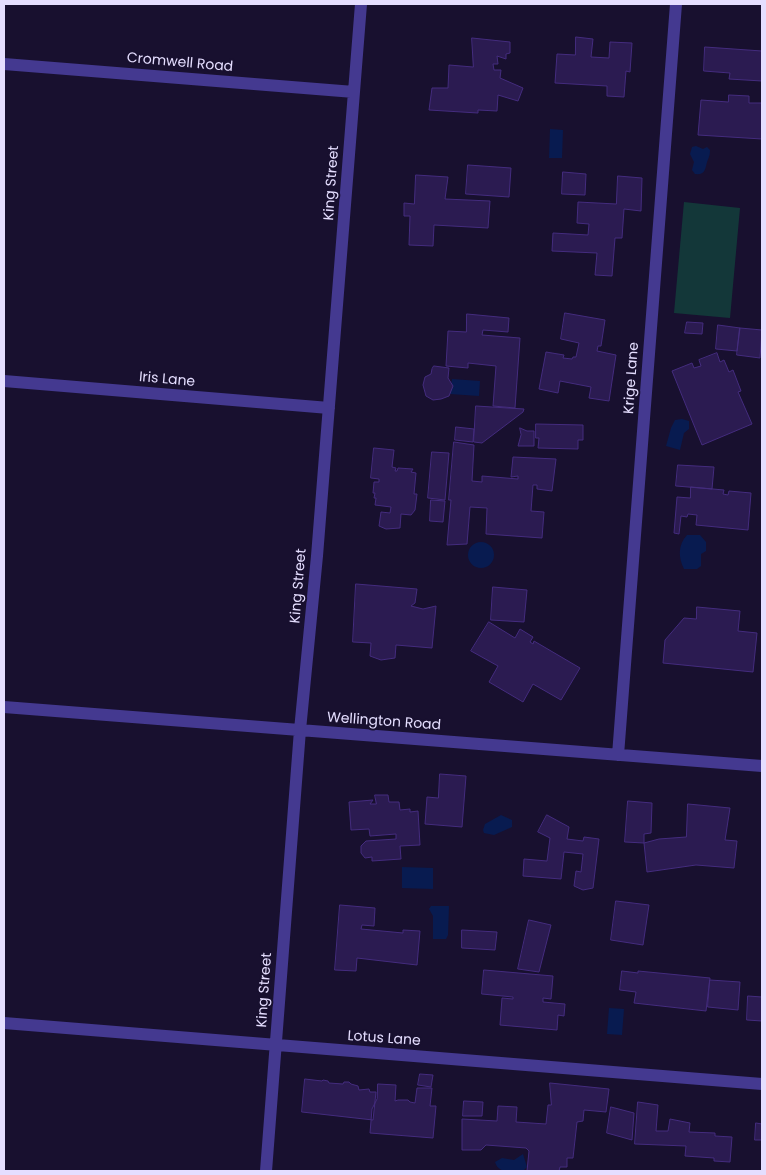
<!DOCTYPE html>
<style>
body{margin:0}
#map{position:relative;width:766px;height:1175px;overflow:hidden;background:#18102f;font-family:Poppins,sans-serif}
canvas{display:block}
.frame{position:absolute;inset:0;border:5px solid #e5deff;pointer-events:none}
</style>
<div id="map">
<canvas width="766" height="1175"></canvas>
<div class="frame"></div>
</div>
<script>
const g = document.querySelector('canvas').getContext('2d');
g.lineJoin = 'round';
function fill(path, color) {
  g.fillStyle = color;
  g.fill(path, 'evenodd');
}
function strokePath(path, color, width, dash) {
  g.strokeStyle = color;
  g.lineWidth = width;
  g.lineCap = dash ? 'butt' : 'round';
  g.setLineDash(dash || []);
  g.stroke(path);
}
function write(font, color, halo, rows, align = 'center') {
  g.font = font + ' Poppins,sans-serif';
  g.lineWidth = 4;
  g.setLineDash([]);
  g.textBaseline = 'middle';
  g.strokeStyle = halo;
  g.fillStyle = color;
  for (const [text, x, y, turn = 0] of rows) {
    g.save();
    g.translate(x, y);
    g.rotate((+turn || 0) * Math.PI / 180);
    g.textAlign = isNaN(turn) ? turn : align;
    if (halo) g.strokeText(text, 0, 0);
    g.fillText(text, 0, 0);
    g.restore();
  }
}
const green = new Path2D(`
 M684 202 740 208 730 318 674 313Z`);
const water = new Path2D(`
 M550 129 563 130 562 158H549Z
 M696 146 703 149 707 147 710 150C710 155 709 157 707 162 705 170 705 175 695 174L692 170 694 162 690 154 692 147Z
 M452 379 480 381 479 396 450 394Z
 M682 419 689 421V429L684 433 680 450 666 446 671 428 675 420Z
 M687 535H700L706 542V551L701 554V566L697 569H684C678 557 678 545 687 535Z
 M468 555a13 13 0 1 1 26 0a13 13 0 1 1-26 0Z
 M501 815 512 820V827L494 835 484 833 483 830 485 824Z
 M402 867 433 868V889L402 888Z
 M431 906H449L448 935 446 939H433V916L429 909Z
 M609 1008 624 1009 622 1035 607 1034Z
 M523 1154 527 1167 523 1171C513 1171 499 1175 495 1162L502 1158 514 1160Z`);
const building = new Path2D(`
 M576 37 593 39 591 57 609 58 610 42 632 43 630 72 626 71 624 97 607 96V86L555 83 557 54 575 55Z
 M472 38 510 42V53L506 54V59L497 56 498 64H493L494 70H501L500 78 523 88 518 101 498 95 497 111 478 110V113L429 110 432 88H448L449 65 473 67Z
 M705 47 762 51V81L729 79 730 73 704 71Z
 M729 95 749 96V103H762V139L698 135 701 100 728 102Z
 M468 165 511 168 509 197 466 194Z
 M563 172 586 174 585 195 562 194Z
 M416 175 448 177 445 199 490 201 488 228 434 225 433 246 409 245 410 216H404V203L414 204Z
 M618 176 642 178 641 211 624 209 622 238H615L612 276 595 275 597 253 552 251 553 233 588 235 589 224 577 223 578 202 616 204Z
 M565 313 605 320 601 346H598L597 351 616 355 609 401 589 398 591 387 560 381 558 393 539 389 546 352 564 355 563 358 572 359 573 357H576L579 343 561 339Z
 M467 314 509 318 508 332 483 330 482 335 520 338 515 408 493 406 496 366 468 363V368L446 366 448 331 466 332Z
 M687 322 703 323 702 334 685 333Z
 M718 325 740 328 737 351 716 349Z
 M740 328 762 330 760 358 737 355Z
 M717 353 720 362 724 360 729 372 733 370 741 391 738 392 752 424 702 445 672 371 692 363 694 368 701 366 699 360Z
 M434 366 449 368 448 378 453 386 449 396 441 399 433 400 426 396 423 385 425 377 431 374 432 369Z
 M476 406 524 409 523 412 482 443 474 442Z
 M536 424 583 425V440H578V449L538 448 539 438H536Z
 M456 427 474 429 473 442 455 440Z
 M520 428 527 431H534V446H518L521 435Z
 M454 442 474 445 472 481 482 482V476L518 479V476L511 477 513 457 556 459 552 491 537 489V485H533L531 511 544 512 542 538 486 534 487 508 470 507 467 544 447 545 451 500H449Z
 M374 448 394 450 392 467 396 468 395 471H397L398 468 413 469 411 472 416 473 414 494H417L415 510 411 515 401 514 400 528 386 529 379 526 381 512 390 513 391 507 375 505 376 498H374L375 493H373L374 482H379V479L371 478Z
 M432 452 449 453 445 500 428 498Z
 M678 465 714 467 712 489 676 486Z
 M691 487 724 490 723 494 728 495 729 491 751 493 748 530 696 525 697 515 688 514 687 517 681 516 679 534 674 533 677 497 690 498Z
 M431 500 445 501 443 522 430 521Z
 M356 584 417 589 415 603 411 606 423 609 436 606 432 648 396 645 395 658 381 660 370 656 371 643 353 642Z
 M493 587 527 590 524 622 491 620Z
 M697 607 740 611 738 631 757 633 753 672 663 663 665 640 684 618 696 619Z
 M489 622 515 638 520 629 533 637 530 642 533 644 534 641 580 668 561 700 533 684 523 702 489 682 498 666 471 651Z
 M440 774 466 776 462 827 425 824 427 797 438 798Z
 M375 795H388L389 802H399L400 810 410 809V812L418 811 420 845 400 846 401 859 372 861V857L365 858 361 853V846L366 841 396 839V834L370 836 369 829 351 830 349 802 373 800 370 804H376Z
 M628 801 652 803 651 833 644 834V843L625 842Z
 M688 804 730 808 725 840 737 841 734 868 696 865 647 872 644 843 659 839 686 837Z
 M547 815 569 827 567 839 583 841 584 837 599 839 593 888 583 890 574 886 576 871 581 872 583 854 564 852 561 879 523 876 524 859 547 861 550 838 538 832Z
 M616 901 649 905 643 945 611 940Z
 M340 905 375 908 374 926 362 925 361 929 403 933V930L420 931 417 965 357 958 356 971 335 970Z
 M529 920 551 925 539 972 518 969Z
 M462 930 497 932 495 950 462 948Z
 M484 970 553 976 551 999 543 998V1002L565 1004 564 1016 558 1015 557 1030 500 1025 502 998 513 999V997L482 994Z
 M622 971 638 973V971L710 978 706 1011 634 1003 636 992 620 990Z
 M710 980 740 982 738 1010 708 1007Z
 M748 996 762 997V1021L747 1020Z
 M420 1074 433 1075 431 1087 418 1085Z
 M305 1079 322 1081 323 1080 328 1081 329 1083 343 1084 344 1082H349L351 1084 358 1086 359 1090 369 1089 370 1092H376L373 1120 302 1112Z
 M550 1083 609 1089 606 1112 584 1110 583 1121 577 1122 573 1158H567V1167H560L559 1171H527L529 1151 526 1148 486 1145 481 1150H462V1119L497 1121 498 1106 517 1107 516 1122 546 1124 548 1105H551Z
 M378 1084 396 1085 395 1101 398 1100H408L410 1102 415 1103 417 1088H432L430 1106H436L433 1138 370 1133 372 1109 377 1099Z
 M464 1101 483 1102 482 1116H463Z
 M638 1102 658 1105 656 1131H668L670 1119 690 1123 689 1132 715 1133V1136L732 1137 730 1162 714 1161V1158L685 1156 686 1146 635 1144Z
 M611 1107 634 1113 632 1140 607 1133Z
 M756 1123 762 1124V1140H755Z`);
const minor = new Path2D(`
 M4 64 354 92
 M4 381 329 408
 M4 707 762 766
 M618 755 676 4
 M4 1023 762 1084
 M266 1171 300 730 317 556 361 4`);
const streetNames = [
 ["Cromwell Road",180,63,5],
 ["King Street",332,183,-86],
 ["Krige Lane",632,378,-86],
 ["Iris Lane",167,380,5],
 ["King Street",299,586,-85],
 ["Wellington Road",384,722,4],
 ["King Street",265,990,-86],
 ["Lotus Lane",384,1039,4]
];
fill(green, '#133739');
fill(water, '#081b50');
fill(building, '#2b1b51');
strokePath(building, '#442c7e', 1);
strokePath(minor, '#443990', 12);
write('14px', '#e5deff', '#18102f', streetNames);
</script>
